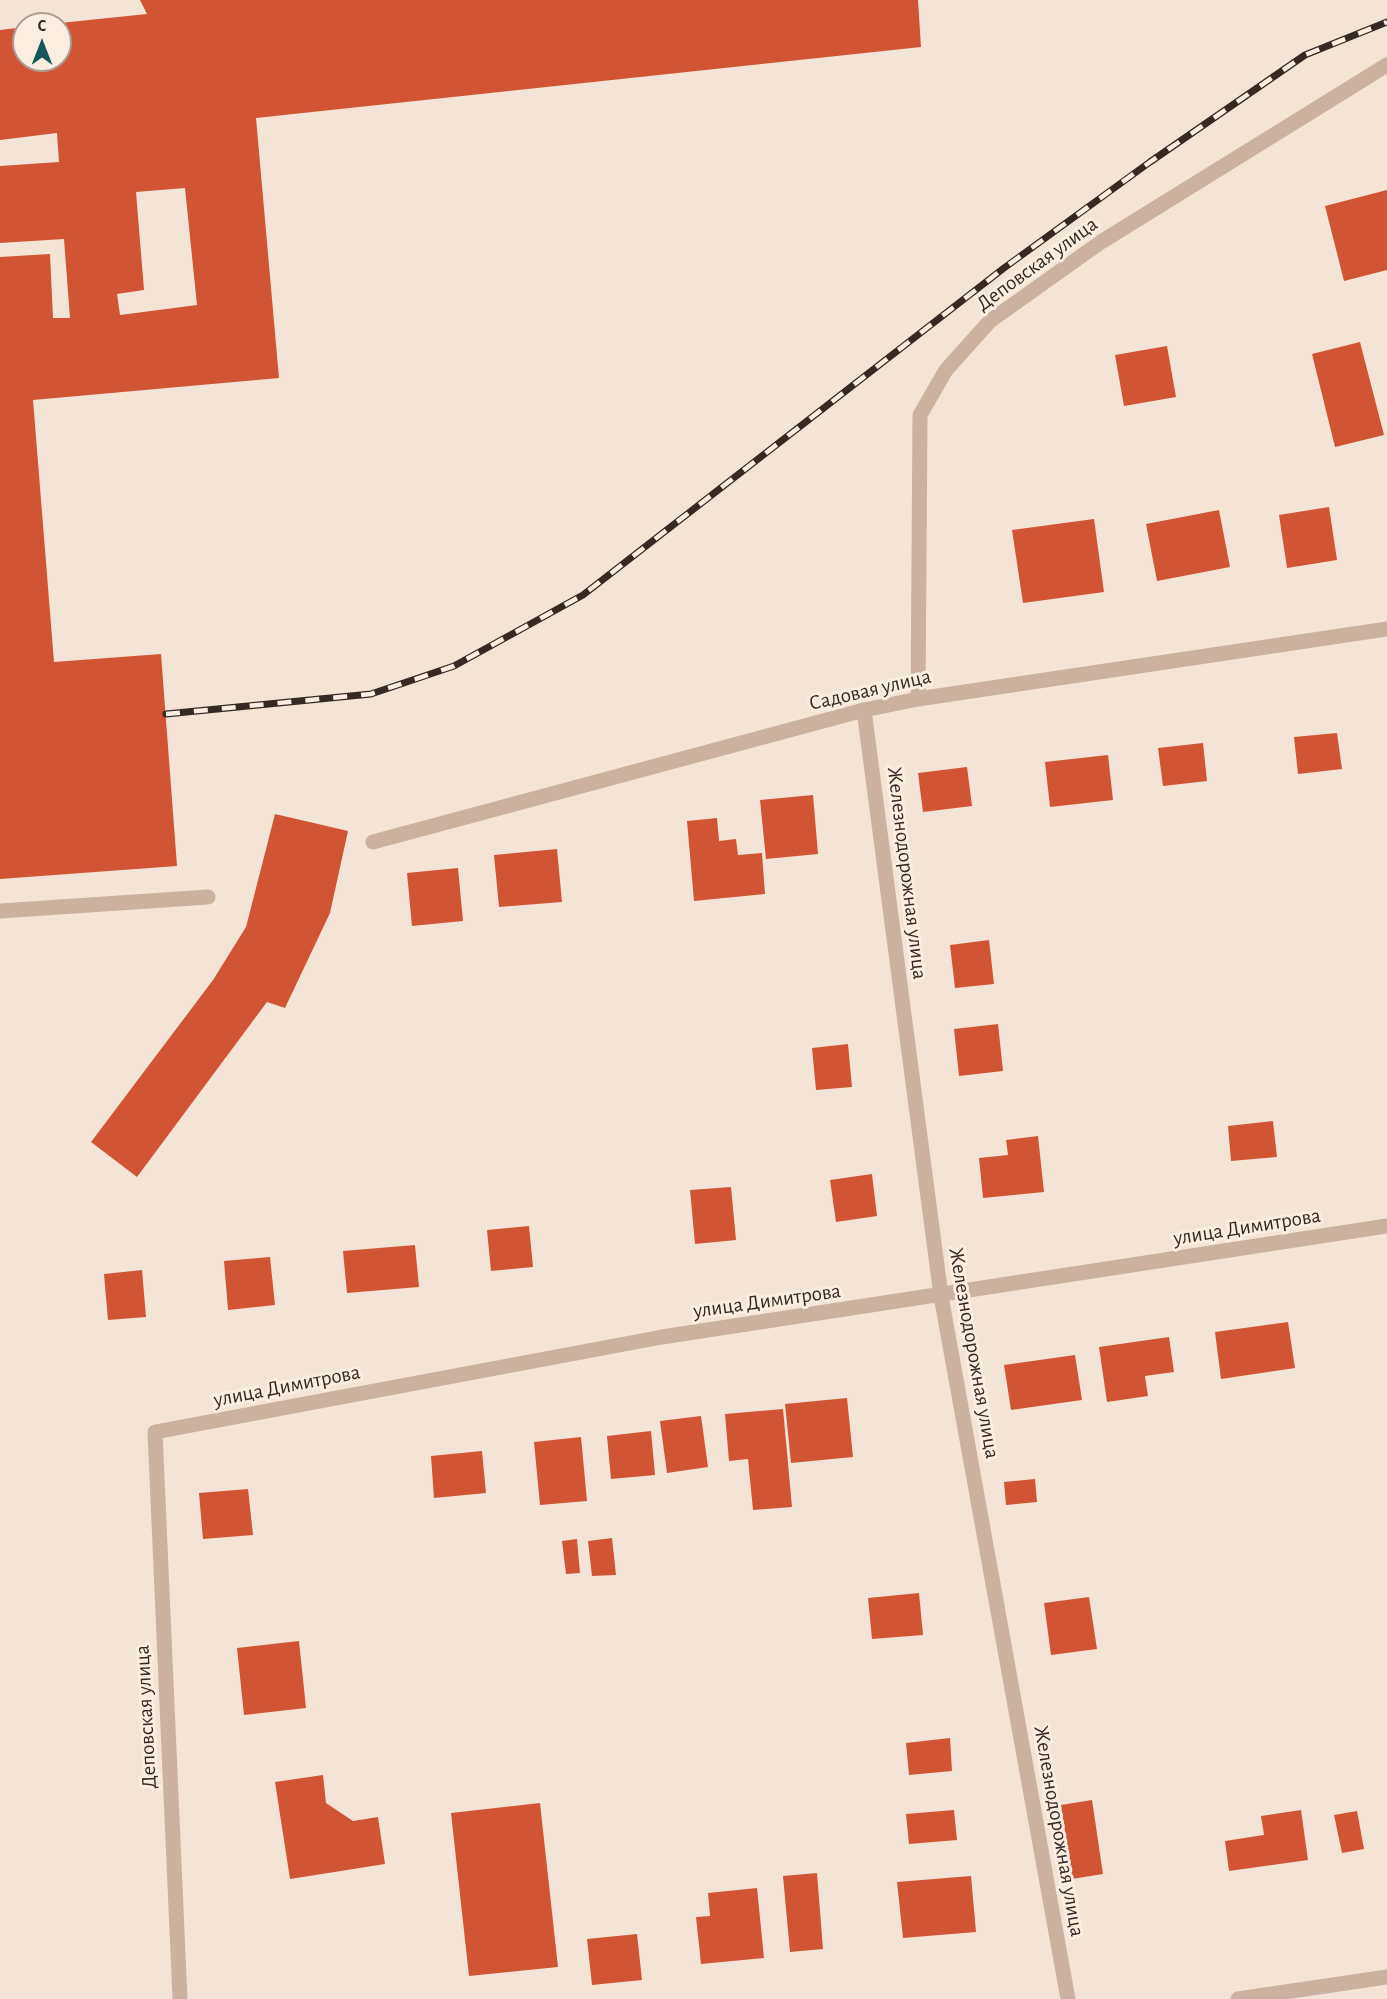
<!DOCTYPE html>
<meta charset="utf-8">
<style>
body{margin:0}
#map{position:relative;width:1387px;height:1999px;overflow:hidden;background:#f3e4d5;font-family:"Alegreya Sans",sans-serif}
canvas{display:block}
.north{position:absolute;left:12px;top:12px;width:60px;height:60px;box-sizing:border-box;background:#faeee1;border:2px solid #ab9f95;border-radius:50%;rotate:0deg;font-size:16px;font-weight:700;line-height:24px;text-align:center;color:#352924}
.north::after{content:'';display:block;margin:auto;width:21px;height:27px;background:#165759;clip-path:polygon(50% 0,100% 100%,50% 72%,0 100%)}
</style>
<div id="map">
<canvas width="1387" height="1999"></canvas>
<div class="north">С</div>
</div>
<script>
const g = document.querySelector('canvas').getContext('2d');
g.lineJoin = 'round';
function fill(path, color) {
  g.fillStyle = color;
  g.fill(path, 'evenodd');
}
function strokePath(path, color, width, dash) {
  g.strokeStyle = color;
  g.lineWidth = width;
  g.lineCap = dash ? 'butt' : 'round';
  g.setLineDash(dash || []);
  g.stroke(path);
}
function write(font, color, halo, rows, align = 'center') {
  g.font = font + ' "Alegreya Sans",sans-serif';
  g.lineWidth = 6;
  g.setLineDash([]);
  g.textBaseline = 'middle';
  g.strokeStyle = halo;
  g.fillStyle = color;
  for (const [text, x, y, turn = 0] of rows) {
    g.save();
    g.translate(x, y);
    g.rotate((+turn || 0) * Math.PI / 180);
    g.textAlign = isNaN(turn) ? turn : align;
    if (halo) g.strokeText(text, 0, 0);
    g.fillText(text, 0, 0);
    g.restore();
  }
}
const building = new Path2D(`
 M140 0H918L921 47 256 118 279 378 33 400 54 662 161 654 177 866 0 879V257L50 254 53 318H70L64 239 0 243V166L59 162 57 133 0 140V30L24 27V60H60V23L147 14ZM185 188 197 305 120 315 117 294 144 290 136 192Z
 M1387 190V270L1344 281 1325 206Z
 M1360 342 1384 435 1335 447 1312 354Z
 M1167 346 1176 397 1124 406 1115 355Z
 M1329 507 1337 560 1287 568 1279 515Z
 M1219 510 1230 567 1157 581 1146 524Z
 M1094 519 1104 592 1023 603 1012 530Z
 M1337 733 1342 769 1298 774 1294 737Z
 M1203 743 1207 781 1163 786 1158 748Z
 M1108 755 1113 800 1050 807 1045 762Z
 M967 767 972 806 923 812 918 773Z
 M813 795 818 854 766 859 760 800Z
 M275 814 348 831 330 913 285 1008 267 1002 137 1177 91 1142 213 980 246 927Z
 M717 818 719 841 736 839 738 855 762 853 765 894 694 901 687 821Z
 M557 849 562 902 499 907 494 855Z
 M458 868 463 921 412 926 407 873Z
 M989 940 994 984 955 988 950 945Z
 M998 1024 1003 1071 959 1076 954 1029Z
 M848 1044 852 1087 816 1090 812 1048Z
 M1273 1121 1277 1157 1231 1161 1228 1126Z
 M1038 1136 1044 1192 983 1198 979 1158 1008 1155 1006 1140Z
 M872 1174 877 1216 836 1222 830 1180Z
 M731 1187 736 1240 695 1244 690 1190Z
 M529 1226 533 1267 491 1271 487 1230Z
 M415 1245 419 1287 347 1293 343 1251Z
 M270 1257 275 1305 228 1310 224 1261Z
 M142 1270 146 1317 108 1320 104 1274Z
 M1288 1322 1295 1368 1221 1379 1215 1332Z
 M1169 1337 1174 1372 1145 1376 1148 1396 1107 1402 1099 1347Z
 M1075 1355 1082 1400 1011 1410 1004 1365Z
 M847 1398 853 1457 791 1463 785 1404Z
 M783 1409 792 1507 753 1510 748 1459 729 1461 725 1414Z
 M701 1416 708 1467 667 1473 660 1421Z
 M651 1431 655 1475 611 1479 607 1436Z
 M581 1437 587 1501 540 1505 534 1442Z
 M482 1451 486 1493 434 1498 431 1456Z
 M1035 1479 1037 1502 1006 1505 1004 1482Z
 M248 1489 253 1535 203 1539 199 1493Z
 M612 1538 616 1575 592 1576 588 1541Z
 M577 1539 580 1573 566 1574 562 1541Z
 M919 1593 923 1635 872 1639 868 1598Z
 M1089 1597 1097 1649 1051 1655 1044 1603Z
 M299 1641 306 1708 244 1715 237 1648Z
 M950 1738 952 1771 909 1775 906 1743Z
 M323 1775 326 1803 353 1821 378 1817 385 1864 290 1879 275 1782Z
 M1092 1800 1103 1874 1072 1879 1061 1805Z
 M540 1803 558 1967 469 1976 451 1813Z
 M954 1810 957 1840 909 1844 906 1814Z
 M1301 1810 1308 1860 1229 1871 1225 1841 1264 1835 1261 1816Z
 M1357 1811 1364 1849 1342 1853 1334 1815Z
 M817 1873 823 1949 790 1952 783 1876Z
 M971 1876 976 1932 903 1938 897 1882Z
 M757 1888 764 1958 701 1964 696 1917 710 1916 708 1893Z
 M637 1934 642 1980 592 1985 587 1939Z`);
const minor = new Path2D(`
 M918 699 920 415 946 370 990 321 1101 242 1387 65
 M864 710 941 1296 1068 1999
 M373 842 864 710 918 699 1387 629
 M0 911 208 897
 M180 1999 155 1432 662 1337 1387 1226
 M1238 1999 1387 1977`);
const rail = new Path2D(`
 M166 714 371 694 454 666 583 595 1004 268 1150 162 1305 55 1387 22`);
const streetNames = [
 ["Деповская улица",1037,264,-36],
 ["Садовая улица",870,690,-13],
 ["Железнодорожная улица",907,873,83],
 ["улица Димитрова",1247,1227,-9],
 ["улица Димитрова",767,1301,-8],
 ["Железнодорожная улица",974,1353,80],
 ["улица Димитрова",287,1386,-11],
 ["Деповская улица",146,1717,-93],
 ["Железнодорожная улица",1059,1831,80]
];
fill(building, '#d15535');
strokePath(minor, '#cbb2a0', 15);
strokePath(rail, '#352924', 7);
strokePath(rail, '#faeee1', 4.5, [14]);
write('21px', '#352924', '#faeee1', streetNames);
</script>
